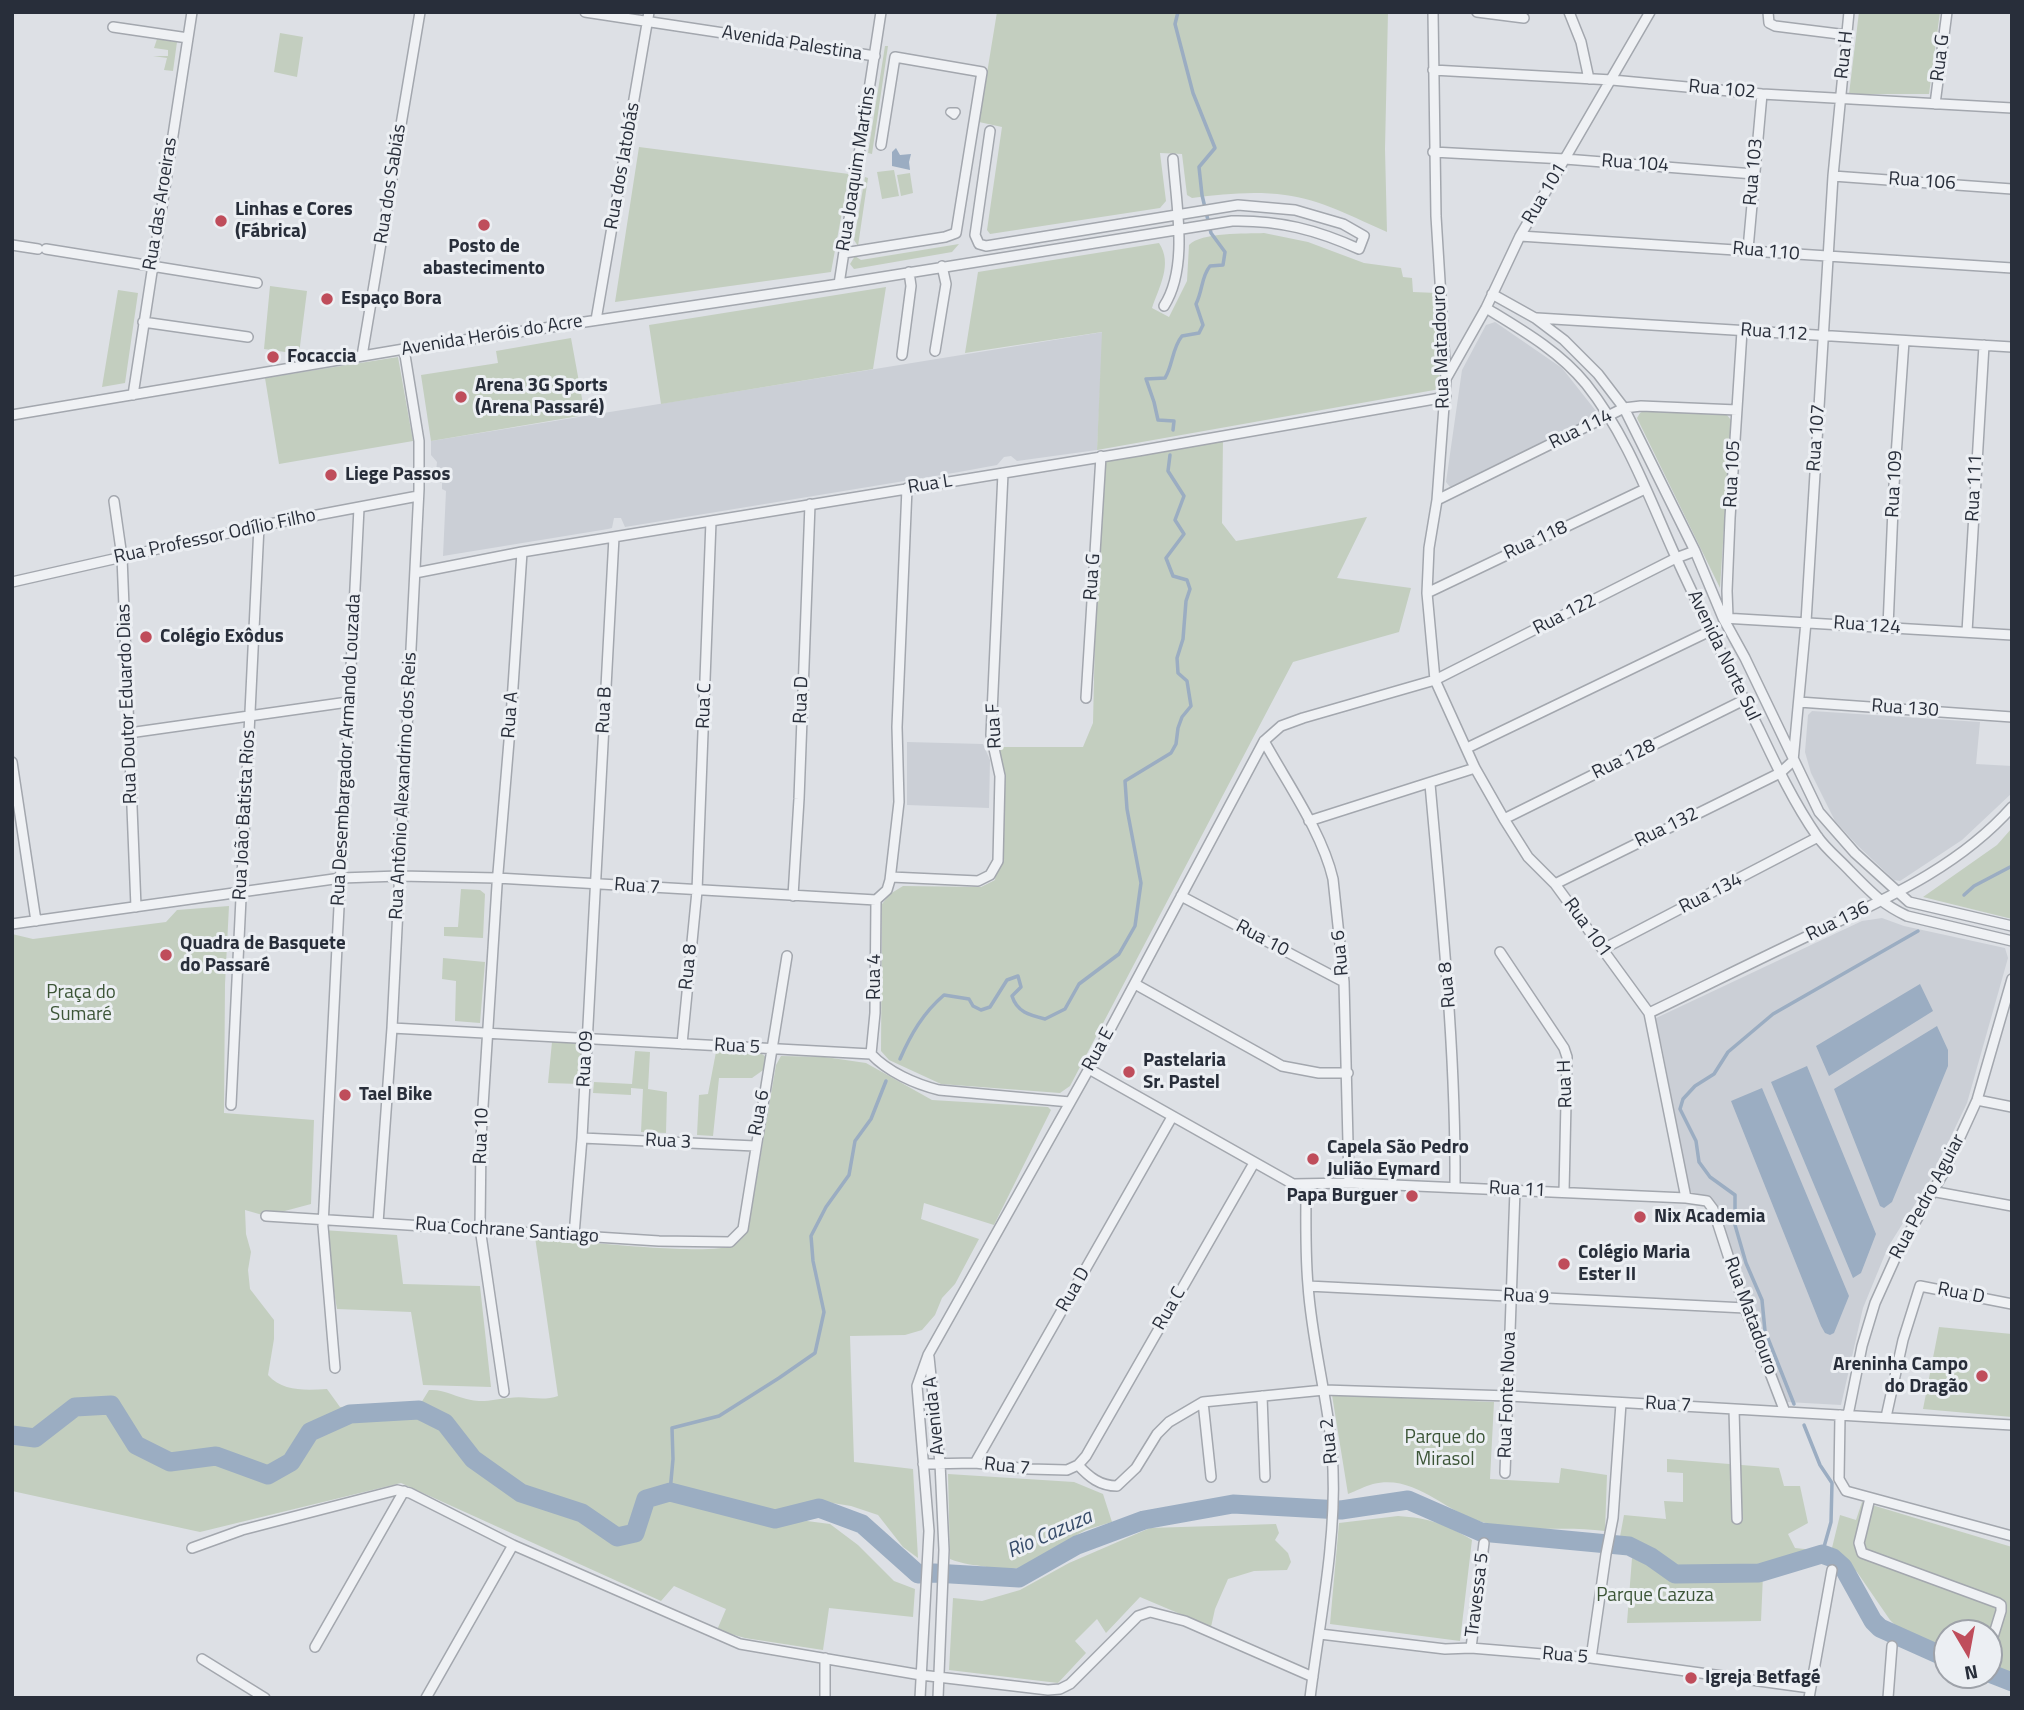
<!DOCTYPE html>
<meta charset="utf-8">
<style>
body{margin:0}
#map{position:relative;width:2024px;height:1710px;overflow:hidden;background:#dde0e5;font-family:"Titillium Web",sans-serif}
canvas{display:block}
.frame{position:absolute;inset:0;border:14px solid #282e3a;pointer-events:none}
.north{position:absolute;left:1933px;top:1619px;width:70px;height:70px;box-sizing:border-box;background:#eceff3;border:2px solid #9ea2a9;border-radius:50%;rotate:170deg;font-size:19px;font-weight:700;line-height:28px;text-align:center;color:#282e3a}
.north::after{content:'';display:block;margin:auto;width:24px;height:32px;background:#bf4d5b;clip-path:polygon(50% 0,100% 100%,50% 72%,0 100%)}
</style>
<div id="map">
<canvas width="2024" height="1710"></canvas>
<div class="frame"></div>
<div class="north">N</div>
</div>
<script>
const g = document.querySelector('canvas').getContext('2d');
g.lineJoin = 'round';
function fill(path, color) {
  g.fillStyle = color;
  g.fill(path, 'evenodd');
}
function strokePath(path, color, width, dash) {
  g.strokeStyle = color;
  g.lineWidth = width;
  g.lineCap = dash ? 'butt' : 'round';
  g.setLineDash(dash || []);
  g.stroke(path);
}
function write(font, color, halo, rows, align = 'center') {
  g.font = font + ' "Titillium Web",sans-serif';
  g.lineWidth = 6;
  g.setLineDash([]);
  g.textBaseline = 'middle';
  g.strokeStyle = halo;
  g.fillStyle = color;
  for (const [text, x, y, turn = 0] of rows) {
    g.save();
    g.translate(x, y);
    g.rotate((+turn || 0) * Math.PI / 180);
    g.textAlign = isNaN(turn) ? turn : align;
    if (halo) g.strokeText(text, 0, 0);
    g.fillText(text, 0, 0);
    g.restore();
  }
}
const built = new Path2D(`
 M1495 322 1562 368 1596 411 1595 418 1450 487 1446 482 1462 370 1486 325Z
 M1103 332 1097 450 1017 461 1011 456 1004 457 997 465 959 472 625 527 621 518H614L612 528 608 529 443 556 446 491 442 489V483L435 482 437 462 431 455V441Z
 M1812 711 1980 722 1976 764 2012 766V793L1962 840 1900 881 1894 880 1857 845 1835 821 1811 773 1805 752 1808 715Z
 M907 742 983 744 990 760 989 808 907 805Z
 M1882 918 1904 926 2005 948 2008 958 1967 1103 1930 1180 1888 1247 1863 1308 1841 1405 1787 1402 1746 1305 1710 1199 1689 1191 1662 1047 1654 1019 1862 921Z`);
const green = new Path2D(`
 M997 12H1388L1385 149 1387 232C1355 218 1320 199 1285 195 1254 191 1223 194 1192 198L1187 195 1182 154 1160 153 1166 201 1160 208 990 234 987 230 1002 127 979 122Z
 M1859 12H1940L1929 94H1849Z
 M280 33 303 37 297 77 274 72Z
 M157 39 177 42 173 71 164 70 167 58 153 56H168V50L154 48Z
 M885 46H888L872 154 868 153Z
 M639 147 849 174 831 272 615 302Z
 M894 170 899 196 882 199 877 172Z
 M910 173 913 193 901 196 897 175Z
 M865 177 868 178 858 246 854 240Z
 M1264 233 1308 242 1364 263 1401 268 1403 277 1412 278 1413 292 1437 293 1440 389 1097 450 1102 332 965 353 978 272 1159 243C1173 264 1159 287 1152 308L1169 317 1187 281 1189 245C1201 232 1246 234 1264 233Z
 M959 244 952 252 854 269 850 264 855 256 861 260Z
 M270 286 307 291 299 354 264 349Z
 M886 287 873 369 661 404 649 325Z
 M118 290 138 293 125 383 102 387Z
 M571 338 585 415 431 441 421 375 498 363 496 351Z
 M398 357 413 441 279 464 265 378Z
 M1645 410 1727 415 1731 420 1720 588 1637 418 1640 413Z
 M1223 437 1222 523 1236 541 1367 517 1337 578 1411 588 1399 632 1293 662 1070 1086 1060 1093 941 1084 889 1060 881 1051 882 904 890 894 903 886 981 887 995 880 1001 773 996 747H1083L1093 723 1099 459Z
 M2012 828V919L1923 897 1997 845Z
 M461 889 480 890 485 894 483 938 444 936V927H458Z
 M229 906 225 984 224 1113 314 1120 311 1204 266 1216 245 1210 246 1234 251 1252 248 1270 250 1289 274 1320V1339L268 1375C283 1392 306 1390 327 1389L340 1407 421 1403 429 1390C445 1389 455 1397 471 1400 485 1403 495 1399 509 1398 526 1395 541 1402 558 1396L535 1237C568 1240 711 1257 733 1245 740 1242 744 1236 748 1230L776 1065 781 1056 825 1057 866 1063 932 1100 1048 1107 1051 1110 994 1225 924 1203 921 1219 979 1239 955 1284 942 1298 935 1315 922 1330 905 1335 850 1336 854 1462 913 1469 918 1558 903 1547 878 1515 851 1506 820 1501 786 1507 778 1523 807 1521 830 1524 858 1545 894 1581 915 1589 913 1617 829 1608 823 1650 745 1638 717 1630 726 1609 674 1586 661 1601 401 1483 200 1532 12 1491V934L33 939 166 922 177 910Z
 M443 958 485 962 480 1023 455 1021 456 981 442 979Z
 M552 1042C592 1040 581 1051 579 1084L548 1083Z
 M635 1051 650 1052 648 1089 667 1092 666 1133 641 1132 643 1089 631 1088V1095L593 1093 594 1082 632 1084Z
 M716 1052 762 1054 766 1057V1068L752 1078H719L713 1136 697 1135 699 1095 708 1094Z
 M323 1230 397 1235 403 1284 480 1286 491 1387 423 1385 411 1312 337 1309Z
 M1939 1327 2012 1334V1417L1923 1409Z
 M1332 1395 1494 1402 1490 1479 1559 1483 1561 1468 1607 1475 1605 1531C1564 1525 1522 1534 1482 1522 1444 1512 1416 1474 1373 1484 1365 1486 1356 1491 1348 1494Z
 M1667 1459 1779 1468 1784 1486H1800L1808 1523 1788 1534 1795 1548 1814 1550C1758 1565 1699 1582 1643 1557 1634 1553 1627 1547 1619 1542L1624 1515 1666 1519 1664 1501 1683 1502V1473L1667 1472Z
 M948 1474 1074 1482 1103 1494 1112 1522C1103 1525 1094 1527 1086 1530 1042 1552 1045 1575 987 1567 975 1565 962 1564 950 1559Z
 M1862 1502 2012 1547V1673L1989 1667V1633H1947V1653L1903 1633 1890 1620 1857 1572 1831 1552 1840 1515 1856 1520Z
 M1398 1516C1429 1518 1446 1524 1472 1540L1460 1641 1330 1624 1339 1523Z
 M1276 1524 1279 1533 1275 1540 1288 1553 1291 1562 1287 1570 1254 1571 1228 1579 1215 1609 1211 1627 1140 1597 1106 1633 1097 1619 1075 1641 1086 1653 1058 1683 949 1670 953 1598 982 1601 1020 1590 1069 1563 1150 1528Z
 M1632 1558 1674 1576 1763 1575 1761 1621 1627 1623Z`);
const water = new Path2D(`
 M896 148 900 155 911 154 909 162 910 170 892 166V152Z
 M1920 984 1933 1011 1829 1076 1816 1046Z
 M1937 1026 1948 1050V1066L1892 1202 1884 1208 1880 1206 1834 1089Z
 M1807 1066 1876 1234 1861 1273 1853 1278 1771 1082Z
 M1762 1088 1849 1296 1834 1333 1830 1335 1825 1333 1821 1326 1731 1101Z`);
const stream = new Path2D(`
 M1173 430 1174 421 1158 420 1154 402 1146 379 1165 378C1173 365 1172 348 1182 336L1199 333 1203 325 1196 304C1203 290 1201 277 1210 266L1223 265 1225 252 1211 233 1202 195 1199 167 1215 148 1193 93 1175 24 1178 12
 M1964 895 1974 886 2012 866
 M900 1059C911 1034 923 1013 944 995L969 999 973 1006 981 1010 990 1007 1007 980 1018 976 1021 987 1012 996C1017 1012 1029 1015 1045 1019L1065 1009 1079 984 1119 954 1135 926 1141 883 1127 809 1125 781 1171 753 1176 744 1178 728 1182 717 1191 706 1187 681 1178 673 1177 658 1183 639 1186 601 1190 589 1187 580 1173 576 1166 558 1184 534 1175 520 1184 496 1168 471 1170 455
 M1794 1404 1765 1331 1762 1300 1746 1263 1735 1225V1195L1710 1177 1699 1162 1696 1141 1680 1109 1683 1099 1695 1086 1714 1074 1728 1052 1773 1014 1918 931
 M1804 1425 1820 1465 1832 1483 1831 1522 1822 1554
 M670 1492 673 1459 672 1428 719 1416 779 1378 815 1353 824 1312 813 1261 811 1236 826 1207 849 1175 855 1141 871 1119 886 1081`);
const river = new Path2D(`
 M12 1435 35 1438 75 1407 111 1405 136 1445 170 1462 216 1456 268 1475 291 1462 310 1432 350 1414 419 1410 445 1423 473 1459 521 1493 582 1513 617 1537 635 1533 646 1499 670 1492 775 1519 819 1508 862 1524 918 1574 934 1573 1019 1578 1077 1545 1144 1520 1233 1504 1341 1510 1408 1500 1481 1532 1629 1546 1651 1557 1675 1574 1759 1573 1822 1554 1833 1558 1843 1567 1873 1621 1880 1628 1947 1658
 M1989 1673 2012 1682`);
const pedestrian = new Path2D(`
 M950 112H956L954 115Z`);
const minor = new Path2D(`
 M585 12 875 56
 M1433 12 1436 216 1446 379 1437 500 1429 548 1427 593 1435 680 1475 768 1504 819 1528 857 1555 884 1649 1013 1686 1198
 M1477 12 1524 18
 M1569 12 1581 42 1589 79
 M1768 12 1769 23 1775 26 1847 35
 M113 27 188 38
 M1433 70 1612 80 1762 94 2012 108
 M1935 104 1947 12
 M1433 152 1565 159 1754 174
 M1833 176 2012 189
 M1520 236 2012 268
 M12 245 38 249
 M46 249 257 283
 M1748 249 1762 94
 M844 253 945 237 956 233 982 72 895 57 881 145
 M839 284 881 12
 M1492 294 1535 318 1564 340 1598 374 1624 408 1695 551 1723 618 1745 658 1819 812 1855 853 1909 902 2012 926
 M1164 306C1189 267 1176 204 1173 159
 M1486 308C1522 330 1559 351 1586 384 1626 434 1648 495 1674 553 1701 612 1730 671 1759 729 1776 765 1794 803 1817 836 1826 849 1839 859 1850 871 1871 892 1880 903 1907 916L2012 941
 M1537 318 2012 347
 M596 320 649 12
 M143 322 248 337
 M935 351 946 284 942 266
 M902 355 911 286 909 272
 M362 356 420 12
 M1447 377 1486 308 1520 236 1650 12
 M133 395 192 12
 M12 415 404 349 839 284 1232 221C1279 220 1317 230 1359 249L1364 236 1343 224 1295 210 1238 205 986 246 979 244 975 235 990 131
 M1437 500 1624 408 1641 406 1737 410
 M114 501 122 557 136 907
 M415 573 522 552 1138 451 1446 397
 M12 582 259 526 418 496
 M1427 593 1645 489
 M1723 618 2012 635
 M1728 618 1727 591 1730 518 1742 331
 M1888 627 1894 485 1904 341
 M1967 632 1984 345
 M1086 698 1101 456
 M1799 702 2012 717
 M129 733 348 702
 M1264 741C1287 783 1322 832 1333 879L1344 982 1349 1183
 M1467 748 1710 631
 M12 762 36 921
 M1430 784C1442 919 1456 1052 1455 1187
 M1504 819 1744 700
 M1309 821 1475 768
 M891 877 978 881 990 875 998 861 1000 776 991 735 1003 473
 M1555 884 1780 773 1793 761 1806 622 1833 176 1849 12
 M793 896 799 799 810 504
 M1181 896 1344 982
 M876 900 887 890 890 880 899 802 897 727 907 488
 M12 924 341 878 399 876 497 878 876 900
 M1603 949 1818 837
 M1500 952 1564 1048 1567 1057 1564 1192
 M1135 984 1282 1066 1319 1073H1348
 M1649 1013C1703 987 1757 960 1812 934 1883 900 1958 868 2012 807
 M392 1028 871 1054C888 1072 915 1084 939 1090L1070 1102
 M682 1044 697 891 711 521
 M871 1054 875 1013 876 900
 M1089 1069 1293 1184 1349 1183 1686 1198 1707 1201 1713 1209 1745 1308 1785 1412
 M1977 1100 2012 1107
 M231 1105 259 526
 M582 1138 755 1146
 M1306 1184C1306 1218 1305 1252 1308 1285 1312 1347 1331 1408 1333 1470 1336 1543 1319 1625 1310 1698
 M1931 1191 2012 1206
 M266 1216 659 1241 730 1242 743 1229 787 956
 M378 1223 392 1028 419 489V441L404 349
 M574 1235 582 1138 614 537
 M1308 1286 1745 1308
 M929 1357 940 1463 944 1550 938 1698
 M335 1368 323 1226 359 508
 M504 1392 480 1228 481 1138 497 885 511 717 522 552
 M1262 1396 1265 1477
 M1203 1402 1211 1477
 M1734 1409 1737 1519
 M1840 1415 1839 1479 1846 1491 2012 1536
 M1848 1415 1862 1346 1875 1303 1898 1252 1944 1172 1977 1100 2012 979
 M1886 1417 1903 1340 1920 1286 2012 1304
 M975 1463 1172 1117
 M923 1464 975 1463 1029 1469 1067 1470 1078 1465 1086 1456 1254 1163
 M1078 1465C1089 1477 1100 1486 1117 1486L1136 1468 1157 1434 1169 1422 1203 1402 1324 1390 1509 1396 2012 1425
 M1505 1473 1515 1190
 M1870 1498 1859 1543 1862 1553 1998 1603 2001 1605V1611L1989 1650
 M192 1548 242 1530 397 1490 410 1493 513 1545 740 1644 921 1675 1048 1690 1060 1689 1070 1684 1138 1616 1150 1612 1185 1621 1313 1677
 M1320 1634 1445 1649 1471 1648 1591 1658 1810 1688
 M315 1647 404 1491
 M1471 1648 1484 1543
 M825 1658V1698
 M1591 1658 1606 1554 1613 1518 1621 1403
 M202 1659 265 1698
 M426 1698 513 1545
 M920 1698 929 1531 917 1386 928 1355 1090 1067 1264 741 1281 726 1303 718 1435 680 1676 558 1695 551
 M1809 1698 1832 1570
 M1888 1698 1892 1646`);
const markers = [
 [221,221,7,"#bf4d5b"],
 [484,225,7,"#bf4d5b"],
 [327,299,7,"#bf4d5b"],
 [273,357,7,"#bf4d5b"],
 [461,397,7,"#bf4d5b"],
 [331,475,7,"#bf4d5b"],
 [146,637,7,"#bf4d5b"],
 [166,955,7,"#bf4d5b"],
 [1129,1072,7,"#bf4d5b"],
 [345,1095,7,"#bf4d5b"],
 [1313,1159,7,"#bf4d5b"],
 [1412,1196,7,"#bf4d5b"],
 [1640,1217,7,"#bf4d5b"],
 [1564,1264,7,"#bf4d5b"],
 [1982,1376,7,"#bf4d5b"],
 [1691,1678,7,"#bf4d5b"]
];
const streetNames = [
 ["Avenida Palestina",792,44,9],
 ["Rua H",1845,55,-84],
 ["Rua G",1941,58,-83],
 ["Rua 102",1722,90,5],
 ["Rua 104",1635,164,4],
 ["Rua dos Jatobás",623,166,-80],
 ["Rua Joaquim Martins",857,169,-81],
 ["Rua 103",1754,172,-85],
 ["Rua 106",1922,182,4],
 ["Rua dos Sabiás",391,184,-81],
 ["Rua 101",1545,194,-59],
 ["Rua das Aroeiras",161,204,-81],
 ["Rua 110",1766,252,5],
 ["Rua 112",1774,333,4],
 ["Avenida Heróis do Acre",492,336,-9],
 ["Rua Matadouro",1442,347,-92],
 ["Rua 114",1581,430,-26],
 ["Rua 107",1817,438,-86],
 ["Rua 105",1733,474,-87],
 ["Rua 109",1895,484,-87],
 ["Rua L",930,485,-9],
 ["Rua 111",1975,488,-87],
 ["Rua Professor Odílio Filho",215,537,-12],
 ["Rua 118",1536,541,-25],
 ["Rua G",1093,577,-86],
 ["Rua 122",1565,615,-27],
 ["Rua 124",1867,626,4],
 ["Avenida Norte Sul",1723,656,64],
 ["Rua D",802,700,-88],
 ["Rua Doutor Eduardo Dias",128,704,-92],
 ["Rua C",705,706,-88],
 ["Rua 130",1905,709,4],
 ["Rua B",605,710,-87],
 ["Rua A",511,715,-86],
 ["Rua F",995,726,-93],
 ["Rua Desembargador Armando Louzada",347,750,-87],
 ["Rua 128",1624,760,-26],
 ["Rua Antônio Alexandrino dos Reis",404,786,-87],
 ["Rua João Batista Rios",245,815,-87],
 ["Rua 132",1667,828,-26],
 ["Rua 7",637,887,4],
 ["Rua 134",1711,894,-27],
 ["Rua 136",1838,922,-26],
 ["Rua 101",1587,928,54],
 ["Rua 10",1262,939,28],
 ["Rua 6",1341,953,-95],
 ["Rua 8",689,967,-84],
 ["Rua 4",875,977,-90],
 ["Rua 8",1448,985,-95],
 ["Rua 5",737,1047,3],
 ["Rua E",1099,1050,-61],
 ["Rua 09",586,1059,-87],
 ["Rua H",1566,1084,-92],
 ["Rua 6",760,1113,-80],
 ["Rua 10",482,1136,-88],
 ["Rua 3",668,1142,3],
 ["Rua 11",1517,1190,3],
 ["Rua Pedro Aguiar",1928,1197,-62],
 ["Rua Cochrane Santiago",507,1231,4],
 ["Rua D",1074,1290,-60],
 ["Rua D",1961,1294,11],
 ["Rua 9",1526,1297,3],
 ["Rua C",1170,1309,-60],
 ["Rua Matadouro",1750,1316,70],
 ["Rua Fonte Nova",1508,1395,-88],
 ["Rua 7",1668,1405,3],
 ["Avenida A",935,1416,-96],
 ["Rua 2",1330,1441,-96],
 ["Rua 7",1007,1467,6],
 ["Travessa 5",1478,1595,-83],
 ["Rua 5",1565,1656,5]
];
const poiNames = [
 ["Linhas e Cores",235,210],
 ["(Fábrica)",235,232],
 ["Posto de",484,247,"center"],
 ["abastecimento",484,269,"center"],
 ["Espaço Bora",341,299],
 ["Focaccia",287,357],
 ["Arena 3G Sports",475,386],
 ["(Arena Passaré)",475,408],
 ["Liege Passos",345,475],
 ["Colégio Exôdus",160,637],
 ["Quadra de Basquete",180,944],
 ["do Passaré",180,966],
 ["Pastelaria",1143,1061],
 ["Sr. Pastel",1143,1083],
 ["Tael Bike",359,1095],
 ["Capela São Pedro",1327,1148],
 ["Julião Eymard",1327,1170],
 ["Papa Burguer",1398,1196,"right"],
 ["Nix Academia",1654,1217],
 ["Colégio Maria",1578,1253],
 ["Ester II",1578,1275],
 ["Areninha Campo",1968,1365,"right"],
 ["do Dragão",1968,1387,"right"],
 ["Igreja Betfagé",1705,1678]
];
const parkNames = [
 ["Praça do",81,993],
 ["Sumaré",81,1015],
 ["Parque do",1445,1438],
 ["Mirasol",1445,1460],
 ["Parque Cazuza",1655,1596]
];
const waterNames = [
 ["Rio Cazuza",1050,1535,-24]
];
fill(built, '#cbcfd6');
fill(green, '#c3cebf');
fill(water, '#9badc2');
strokePath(stream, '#9badc2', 3.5);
strokePath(river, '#9badc2', 19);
strokePath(pedestrian, '#a3a7ae', 10);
strokePath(minor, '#a3a7ae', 12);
strokePath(pedestrian, '#eff1f4', 7);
strokePath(minor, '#eff1f4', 9);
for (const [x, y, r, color] of markers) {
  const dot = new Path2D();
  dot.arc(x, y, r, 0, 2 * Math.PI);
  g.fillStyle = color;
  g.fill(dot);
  strokePath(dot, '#eceff3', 2.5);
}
write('19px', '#282e3a', '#eceff3', streetNames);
write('bold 19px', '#282e3a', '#eceff3', poiNames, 'left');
write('19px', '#3c5537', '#eceff3', parkNames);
write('italic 21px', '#374c6a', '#eceff3', waterNames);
</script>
